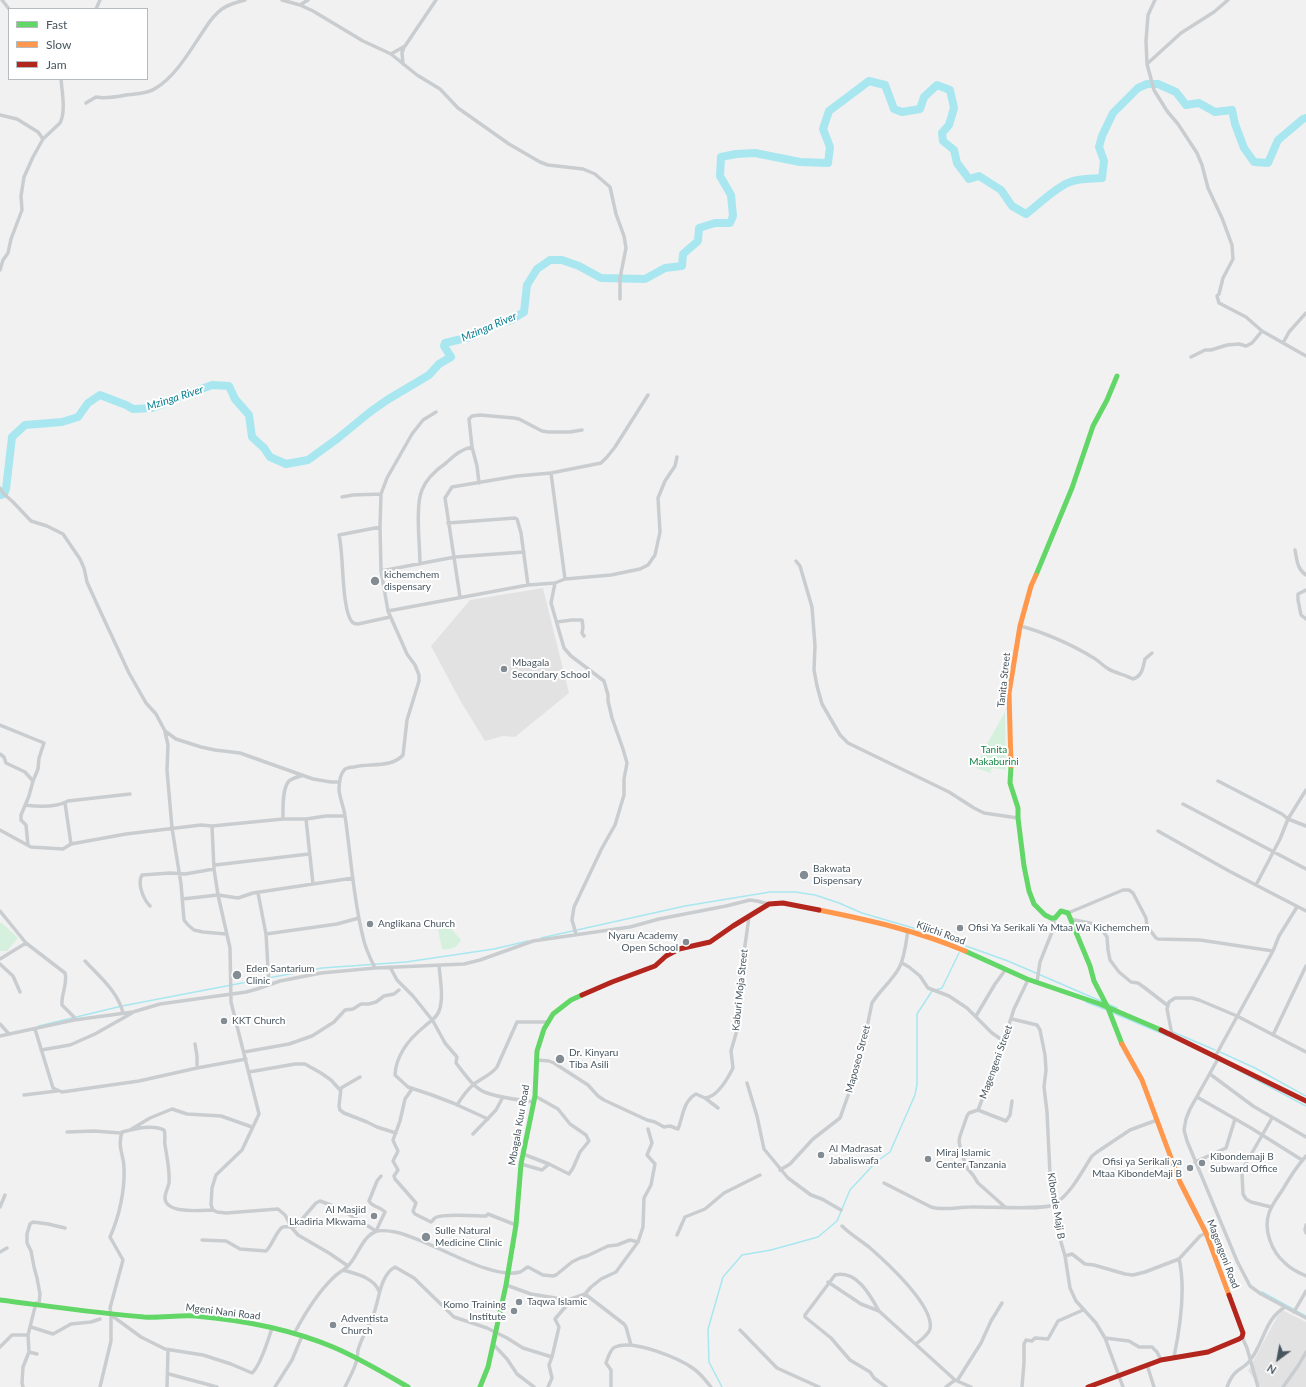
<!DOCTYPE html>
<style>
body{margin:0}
#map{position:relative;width:1306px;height:1387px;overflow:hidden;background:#f2f1f1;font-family:Lato,sans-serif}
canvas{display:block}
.legend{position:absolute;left:8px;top:8px;width:140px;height:72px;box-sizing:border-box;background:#fff;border:1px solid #b5bbbf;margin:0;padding:5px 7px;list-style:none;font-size:12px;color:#47555f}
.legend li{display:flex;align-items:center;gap:8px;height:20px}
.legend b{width:20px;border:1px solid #b5bbbf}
.north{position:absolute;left:1258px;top:1339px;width:40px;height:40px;-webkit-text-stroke:3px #fff;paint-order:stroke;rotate:212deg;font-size:11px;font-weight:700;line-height:16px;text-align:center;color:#47555f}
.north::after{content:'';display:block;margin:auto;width:14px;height:18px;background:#47555f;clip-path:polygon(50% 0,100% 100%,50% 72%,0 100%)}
</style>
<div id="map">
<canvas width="1306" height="1387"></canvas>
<ul class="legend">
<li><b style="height:5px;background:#63d668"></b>Fast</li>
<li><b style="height:5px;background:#ff974d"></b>Slow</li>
<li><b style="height:5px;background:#b3261e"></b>Jam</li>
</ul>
<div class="north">N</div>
</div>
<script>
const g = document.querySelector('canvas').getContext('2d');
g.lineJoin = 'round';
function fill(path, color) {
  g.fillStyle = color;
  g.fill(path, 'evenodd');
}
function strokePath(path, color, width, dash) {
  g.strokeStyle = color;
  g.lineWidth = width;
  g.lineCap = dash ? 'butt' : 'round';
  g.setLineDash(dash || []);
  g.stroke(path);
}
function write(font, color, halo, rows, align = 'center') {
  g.font = font + ' Lato,sans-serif';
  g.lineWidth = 4;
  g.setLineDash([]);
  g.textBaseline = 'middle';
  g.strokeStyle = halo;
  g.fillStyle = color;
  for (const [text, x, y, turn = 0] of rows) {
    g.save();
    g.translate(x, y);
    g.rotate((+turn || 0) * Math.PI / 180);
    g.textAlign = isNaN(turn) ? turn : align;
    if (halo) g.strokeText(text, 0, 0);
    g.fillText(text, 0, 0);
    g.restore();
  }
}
const education = new Path2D(`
 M543 588 569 693 515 737 503 736 485 741 461 702 431 646 470 600Z
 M1282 1310 1306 1322V1387H1261L1248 1371 1277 1317Z`);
const green = new Path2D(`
 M1005 712 1006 770 992 768 990 773 976 768 983 751Z
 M0 923H2L18 938 7 951H0Z
 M449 926 461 940C457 948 451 950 442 949L438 930Z`);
const stream = new Path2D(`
 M541 938 685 906 770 892H795L815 895 839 903 862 913 927 932 1008 961 1103 1002
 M936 990 942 988 959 953
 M1086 1002 1107 1010
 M1108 1004 1117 1008
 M1111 1012 1168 1036
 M39 1026 122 1006 268 978 322 968 406 962 494 949 528 941
 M1173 1032 1215 1050
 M1220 1052 1255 1068 1306 1096
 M1219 1060 1306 1106
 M1262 1292 1306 1316
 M722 1387 709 1362 708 1329 723 1277 742 1255 771 1250 818 1237 837 1221 850 1190 876 1162 890 1152 915 1095 917 1084V1014L932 991`);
const river = new Path2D(`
 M0 495 4 494 6 489 12 437 25 425 62 422 78 417 88 403 100 395 126 405 133 409 152 408 212 385 229 386 235 399 249 415 252 437 264 448 270 457 286 464 308 460 337 439 370 412 387 400 429 375 439 364 451 357 444 346 445 343 470 337 490 327 511 320 524 312 527 285 537 269 550 260H562L579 266 601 278 645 279 665 268 682 266 683 254 698 241 699 228 715 223H730L733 216 731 195 720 176 721 157 736 154 755 153 800 162 828 163 830 147 823 129 829 111 869 81 885 85 894 109 902 112 920 109 924 97 937 85 950 90 954 108 949 125 942 133 943 141 954 150 957 163 969 179 979 176 1001 190 1012 206 1026 214C1038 205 1056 187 1070 182 1081 178 1091 179 1102 178L1104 161 1099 147 1102 136 1113 113 1138 88 1147 84H1158L1176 92 1186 105 1199 103 1215 112 1232 110 1235 124 1244 148 1254 162 1268 163 1278 140 1303 119 1306 118`);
const street = new Path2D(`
 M2 0 9 9
 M282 0 300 5 313 11 363 41 391 54 405 46 436 0
 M1155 0 1148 15 1146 41 1147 64 1154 90 1167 111 1178 124 1197 153 1202 165 1208 188 1222 218 1232 245 1233 259 1223 278 1219 294 1217 296 1219 303 1246 317 1262 331 1306 356
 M300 5 308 0
 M96 9 100 0
 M391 54 417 75 440 89 458 108 509 144 540 162 548 165 583 169 595 174 610 187 616 214 624 236 626 248 620 278V299
 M403 64 402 53 404 47
 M1147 64 1181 33 1214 12 1228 0
 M86 103 96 97C106 99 115 97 126 95 135 94 148 94 156 88 176 76 191 49 204 30 209 22 215 14 222 9 229 4 237 2 245 0
 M0 115 17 119 38 132 43 139
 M0 270 3 260 8 253 11 239 22 210 21 196 24 177 33 157 43 139 60 123C66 112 62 92 61 79
 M1283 343 1289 332 1306 313
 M1191 357 1205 350H1211L1227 345 1239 344 1246 346 1252 343 1262 331
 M551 473 565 579
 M479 483 477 466 472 447 469 419 472 416 480 415 514 418 519 419 542 431 548 432H570L582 430
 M0 488 4 494 13 502 31 521 47 526 63 534 80 559 84 568 87 582 96 602 129 673 146 703 156 714 165 731 176 739 201 747 215 750 240 753 313 779 331 782H340
 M342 497 353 495 381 494
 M448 523 515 518 517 519 521 533 528 585
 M380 527 339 535C344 554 341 608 352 622 354 624 355 624 358 624L390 617
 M1295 550C1297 560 1297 569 1306 575
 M796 561 800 566 812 607 815 646 814 670 817 686 822 704 840 735 848 743 949 792 974 808 984 813 1018 818
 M420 564C420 546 415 506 422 490 426 479 436 470 446 463 454 456 461 449 472 447
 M381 571 455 557 524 552
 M555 583 551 603 564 648 571 656 604 681 608 695V701L612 718 623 749 627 763 624 779V795L615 825 602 848 574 907 572 920 576 934
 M1306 590 1298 594V600L1301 615 1306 619
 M460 597 445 498 452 487 517 476 551 473 601 463 607 457 615 447 648 395
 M388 611 528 585 555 583 565 579 611 575 640 569 648 565 655 555 660 532 658 498 665 481 675 466 677 457
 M557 622 572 620H582L583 627 582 633 584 636
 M1020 626C1041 631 1073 645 1092 657 1098 660 1102 665 1107 668 1114 673 1124 674 1133 679 1142 676 1143 668 1145 659L1152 653
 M0 725 44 743 39 758 38 769 33 781 29 796 21 815V820L26 825 28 845
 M165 732 168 745 167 770 172 828 181 884 184 920 188 925 194 930 203 932 226 934
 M0 754 4 757 6 763 25 772 33 781
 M1218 781 1282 814 1288 819 1306 826
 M65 803 71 844
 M1183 804 1306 869
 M25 805C39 807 55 808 68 801L130 794
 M283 819C283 809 282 788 289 781 293 778 297 777 301 776
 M306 819 313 884
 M212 826 214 869 218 895 230 948 231 1002 259 1114 242 1150 216 1175 212 1188 211 1205 213 1210 217 1212 226 1213 278 1209 285 1215 292 1228 298 1235 329 1253 348 1266
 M0 830 31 847 63 849 71 844 126 834 201 825 212 826 283 819H306L326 816H345
 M1158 831 1229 871 1306 911
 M215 865 309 854
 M1256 885 1280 839 1288 819 1306 790
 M258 893 266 934 269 985
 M182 899 218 895 238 898 253 893 353 878
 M150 906C143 899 137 883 142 875L170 873 185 874 214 869
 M0 911 26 943 65 973C68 984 61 994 62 1005L74 1017V1020
 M1068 913 1123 890H1129L1133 893 1146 918 1147 926 1156 938 1158 939 1200 940 1273 951
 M1070 919 1094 924 1100 927 1107 937 1108 950 1110 960 1119 972 1131 982 1138 983 1145 988 1167 1005
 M266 934 337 924 359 918
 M0 959 26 943
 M85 961C100 977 118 992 123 1013
 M902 963 909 967 920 976 928 988 949 996 967 1008 992 1033 1005 1042
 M0 964 13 976 20 992
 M439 965C440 979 444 998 439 1011 436 1019 430 1021 425 1026 410 1038 396 1055 395 1075L408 1087 432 1095 453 1103 488 1119
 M390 967 397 980 413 996 433 1021 445 1043 457 1057 456 1063C464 1073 474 1089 487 1093 502 1098 518 1100 534 1102
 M375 968C370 958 365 948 363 937 353 898 351 856 345 816 344 808 340 799 339 790 339 784 340 774 345 769 347 768 351 767 354 767 369 763 392 768 403 755L407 720 419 681V675L415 665 407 654 388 611 381 571 380 527 381 494 387 478 412 434 423 420 436 412
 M1037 982 1040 962 1054 927V922L1051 918
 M976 1016 995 984 1006 969
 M1012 1019 1037 1025 1040 1030 1045 1055 1046 1070 1044 1087 1047 1112 1050 1174 1054 1205 1059 1235 1065 1256 1070 1288 1076 1301 1096 1323 1105 1338 1123 1387
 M0 1024 9 1034
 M35 1029 53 1088 62 1092 139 1081 197 1068 246 1059
 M1172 1035 1167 1009 1169 1002 1175 998H1192L1199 1000 1237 1016 1306 1052
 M1273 1035 1306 966
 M0 1036 74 1020 133 1012 160 1004 246 992 257 989 280 981 321 973 375 968 464 964 480 960 533 941 630 927 659 919 726 906 750 900 757 901 769 904
 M195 1044 197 1056V1068
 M41 1050 70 1045 95 1034 132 1013
 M244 1052 289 1044 312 1036 334 1022 345 1010 353 1009 361 1004H369L376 1002 384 996 394 994 399 990
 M1216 1055 1273 951 1279 936 1297 907
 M1219 1057 1190 1109 1186 1119 1184 1130 1187 1141 1237 1261 1250 1286 1261 1294 1306 1318
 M537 1060 549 1061 554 1063 588 1085 598 1096 604 1100 647 1120 655 1122 664 1127 670 1126 678 1129C683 1117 683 1101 696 1094L705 1098 718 1108
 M249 1072 295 1064H305L321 1073 331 1080 340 1090
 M1210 1074 1253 1106 1306 1137
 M360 1077 341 1088 339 1106 340 1110 344 1113 367 1122 377 1127 396 1133
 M747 1083 757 1116 764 1149 788 1178 811 1195 822 1199 841 1210
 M412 1089 405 1099 400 1121 393 1140C399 1156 400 1146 393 1161L398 1170 394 1176 395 1179 416 1203 413 1211 415 1214 431 1222C433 1221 433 1219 435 1218 441 1213 477 1216 486 1216L488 1214 516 1225
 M24 1095 57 1091
 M1197 1097 1251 1128 1302 1160
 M705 1098C717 1097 728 1078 733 1068L731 1051 739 1023 737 1002 749 917
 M457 1105C462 1097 467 1090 474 1084 482 1078 491 1075 497 1067L517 1022H549
 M978 1110 996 1064 1014 1009 1027 982 1026 978
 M978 1110 969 1113 967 1116 960 1136 959 1141 961 1152 967 1168 973 1175 978 1183 1005 1207
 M978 1110 1006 1121 1010 1115 1012 1101
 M130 1130 150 1118 172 1109 187 1114 221 1116 252 1127
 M67 1132 94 1131 121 1133
 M473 1134 496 1110 503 1097
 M523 1154 549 1164
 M1306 1156C1297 1166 1290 1177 1283 1189 1278 1197 1272 1204 1269 1213 1263 1230 1272 1252 1285 1263 1291 1269 1299 1273 1306 1276
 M1195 1162 1226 1148 1235 1119
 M521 1164 542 1170 549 1164 569 1174 573 1168 580 1152 589 1141 586 1135 570 1124 558 1109 535 1096
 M780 1170 790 1164 813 1139 840 1118 850 1090 862 1051 872 1003C880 990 892 981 899 968 905 957 906 942 908 930
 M884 1183 931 1207C944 1211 957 1207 970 1207 985 1206 1046 1211 1055 1204 1072 1192 1081 1173 1092 1156L1097 1152 1130 1130 1157 1120
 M0 1207 5 1195
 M1271 1207 1251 1202 1246 1199 1243 1194 1242 1174 1245 1165 1272 1118
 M1306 1225 1305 1230 1306 1233
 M842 1226C850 1234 860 1240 869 1247 885 1261 935 1306 930 1329 928 1335 921 1340 916 1344
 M677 1235 685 1217 705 1209 724 1193 760 1175
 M202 1240 226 1241 240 1249 266 1251C272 1246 277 1229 283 1227 287 1226 291 1228 296 1226L316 1203 320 1201 339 1208 376 1231 385 1212C381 1207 372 1207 369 1201L377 1181 381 1176
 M0 1252 7 1248
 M1065 1256 1072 1254 1085 1264 1094 1265 1125 1274 1133 1275 1145 1272 1179 1259 1200 1236 1206 1233
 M343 1270C356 1274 373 1277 379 1291
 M828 1282 861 1304 879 1311
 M506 1285 531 1294 568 1300 585 1294 624 1324 626 1327 631 1345
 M585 1294 591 1287 601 1279 616 1272 638 1242 643 1227 644 1198 651 1185 655 1164 647 1155 652 1143 648 1129
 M39 1304 40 1294 37 1278 34 1267 31 1251 27 1243V1234L30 1224 33 1222 48 1224 65 1228
 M1294 1312 1306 1291
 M111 1315 141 1337 165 1349 203 1355 231 1364 252 1373C261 1365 268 1340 272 1328
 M31 1327 53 1334 71 1324 91 1322 100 1319
 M740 1330 777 1368 819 1387
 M294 1334C305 1313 317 1293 334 1277 338 1273 344 1270 348 1266 358 1256 362 1236 377 1231 382 1230 389 1231 395 1232 428 1238 490 1281 520 1272 523 1271 525 1268 528 1267L543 1275 553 1276 556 1275 572 1262 580 1258 587 1256 608 1246 617 1245 630 1240 638 1242
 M1242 1337 1247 1348 1258 1387
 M1105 1338 1129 1341 1139 1347H1152L1157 1352 1161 1360
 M493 1344 507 1359 517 1374 534 1387
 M0 1347 12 1335H28
 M29 1352 37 1354
 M1174 1357C1180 1328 1186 1288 1179 1259
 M1147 1365 1154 1387
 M169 1374 217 1387
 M957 1381 981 1343 991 1321 1002 1303
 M23 1387 22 1383 23 1367 29 1352 28 1335 36 1303
 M100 1387 111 1341V1315L110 1308 123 1260 110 1237C119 1217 125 1191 124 1168 124 1154 117 1149 122 1132 134 1129 153 1124 164 1130 166 1135 164 1140 165 1145 167 1158 170 1170 169 1183 168 1188 165 1193 165 1198 166 1215 203 1210 213 1210
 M167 1387 168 1350
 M275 1387 292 1360 302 1336
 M345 1387C349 1378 355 1369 357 1359 358 1355 357 1351 359 1347 363 1335 369 1325 374 1313 379 1300 380 1275 395 1267L414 1278 454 1317 487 1328 507 1338 523 1348 552 1357
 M548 1387 552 1378 549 1365 552 1357 559 1327 555 1319 572 1299
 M611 1387V1370L606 1363C608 1358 610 1349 615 1347 633 1339 679 1358 694 1369 701 1374 706 1381 711 1387
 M886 1387 874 1378 870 1372 850 1360 831 1338 805 1317V1315L835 1275C857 1270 870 1295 879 1311L955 1380
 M946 1387 955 1380 971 1387
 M1022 1387 1024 1363V1344L1026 1340 1032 1341 1035 1338 1048 1339 1058 1321 1083 1310
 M1227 1387C1229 1382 1231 1377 1235 1373 1240 1368 1247 1366 1251 1359 1264 1342 1265 1319 1285 1307
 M1283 1387 1298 1366 1306 1352`);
const fast = new Path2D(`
 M1036 575 1072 488 1093 426 1107 400 1117 376
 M1011 766 1010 783 1018 808V818L1024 866 1029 891 1034 904 1045 915 1051 918H1055L1061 911 1068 913 1090 966 1094 981 1108 1008 1122 1044
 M965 951 1027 979 1100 1004 1161 1030
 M0 1300C48 1306 96 1313 144 1317 161 1318 178 1315 195 1316 242 1320 290 1329 333 1347 359 1358 384 1373 408 1387
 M480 1387 488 1367 506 1285 516 1225 521 1164 535 1096 537 1051 544 1029 553 1014 571 1000 582 995`);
const slow = new Path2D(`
 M1011 766 1009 693 1020 626 1031 586 1036 575
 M819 910C869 920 918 931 965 951
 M1122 1044 1142 1080 1180 1182 1206 1233 1229 1295`);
const jam = new Path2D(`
 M582 995 612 982 655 966 666 956 679 949 710 942 733 926 769 904 783 903 819 910
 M1161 1030 1306 1101
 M1088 1387 1161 1360 1208 1352 1239 1339 1242 1337 1243 1333 1229 1295`);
const markers = [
 [375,581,5,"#838c92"],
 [504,669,4,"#838c92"],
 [804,875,5,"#838c92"],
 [370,924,4,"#838c92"],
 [960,928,4,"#838c92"],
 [686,942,4,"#838c92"],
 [237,975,5,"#838c92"],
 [224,1021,4,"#838c92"],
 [560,1059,5,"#838c92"],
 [821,1155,4,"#838c92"],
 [928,1159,4,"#838c92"],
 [1202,1163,4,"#838c92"],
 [1190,1168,4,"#838c92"],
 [374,1216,4,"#838c92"],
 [426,1237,5,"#838c92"],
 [519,1302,4,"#838c92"],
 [514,1311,4,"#838c92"],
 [333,1325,4,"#838c92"]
];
const poiNames = [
 ["kichemchem",384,575],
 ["dispensary",384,587],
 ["Mbagala",512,663],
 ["Secondary School",512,675],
 ["Bakwata",813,869],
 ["Dispensary",813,881],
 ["Anglikana Church",378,924],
 ["Ofisi Ya Serikali Ya Mtaa Wa Kichemchem",968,928],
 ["Nyaru Academy",678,936,"right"],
 ["Open School",678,948,"right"],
 ["Eden Santarium",246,969],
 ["Clinic",246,981],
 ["KKT Church",232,1021],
 ["Dr. Kinyaru",569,1053],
 ["Tiba Asili",569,1065],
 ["Al Madrasat",829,1149],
 ["Jabaliswafa",829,1161],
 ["Miraj Islamic",936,1153],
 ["Center Tanzania",936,1165],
 ["Kibondemaji B",1210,1157],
 ["Subward Office",1210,1169],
 ["Ofisi ya Serikali ya",1182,1162,"right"],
 ["Mtaa KibondeMaji B",1182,1174,"right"],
 ["Al Masjid",366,1210,"right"],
 ["Lkadiria Mkwama",366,1222,"right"],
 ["Sulle Natural",435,1231],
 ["Medicine Clinic",435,1243],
 ["Taqwa Islamic",527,1302],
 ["Komo Training",506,1305,"right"],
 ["Institute",506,1317,"right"],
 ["Adventista",341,1319],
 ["Church",341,1331]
];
const streetNames = [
 ["Tanita Street",1004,680,-84],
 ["Kijichi Road",941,933,20],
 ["Kaburi Moja Street",740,990,-84],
 ["Maposeo Street",858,1059,-75],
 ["Magengeni Street",996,1062,-70],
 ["Mbagala Kuu Road",519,1125,-80],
 ["Kibonde Maji B",1056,1206,81],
 ["Magengeni Road",1223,1254,69],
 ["Mgeni Nani Road",223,1312,7]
];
const parkNames = [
 ["Tanita",994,750],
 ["Makaburini",994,762]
];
const waterNames = [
 ["Mzinga River",489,327,-23],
 ["Mzinga River",175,398,-18]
];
fill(education, '#e3e2e3');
fill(green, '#d5f1dd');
strokePath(stream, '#a8e7f0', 1.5);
strokePath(river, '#a8e7f0', 8);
strokePath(street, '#cacdd0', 3.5);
strokePath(fast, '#63d668', 5);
strokePath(slow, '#ff974d', 5);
strokePath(jam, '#b3261e', 5);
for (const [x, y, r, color] of markers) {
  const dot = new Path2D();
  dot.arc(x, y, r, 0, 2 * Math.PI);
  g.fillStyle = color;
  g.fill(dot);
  strokePath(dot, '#fff', 1.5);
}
write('10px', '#47555f', '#fff', poiNames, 'left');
write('10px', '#47555f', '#fff', streetNames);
write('10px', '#148443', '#fff', parkNames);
write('italic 11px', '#098092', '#fff', waterNames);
</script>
